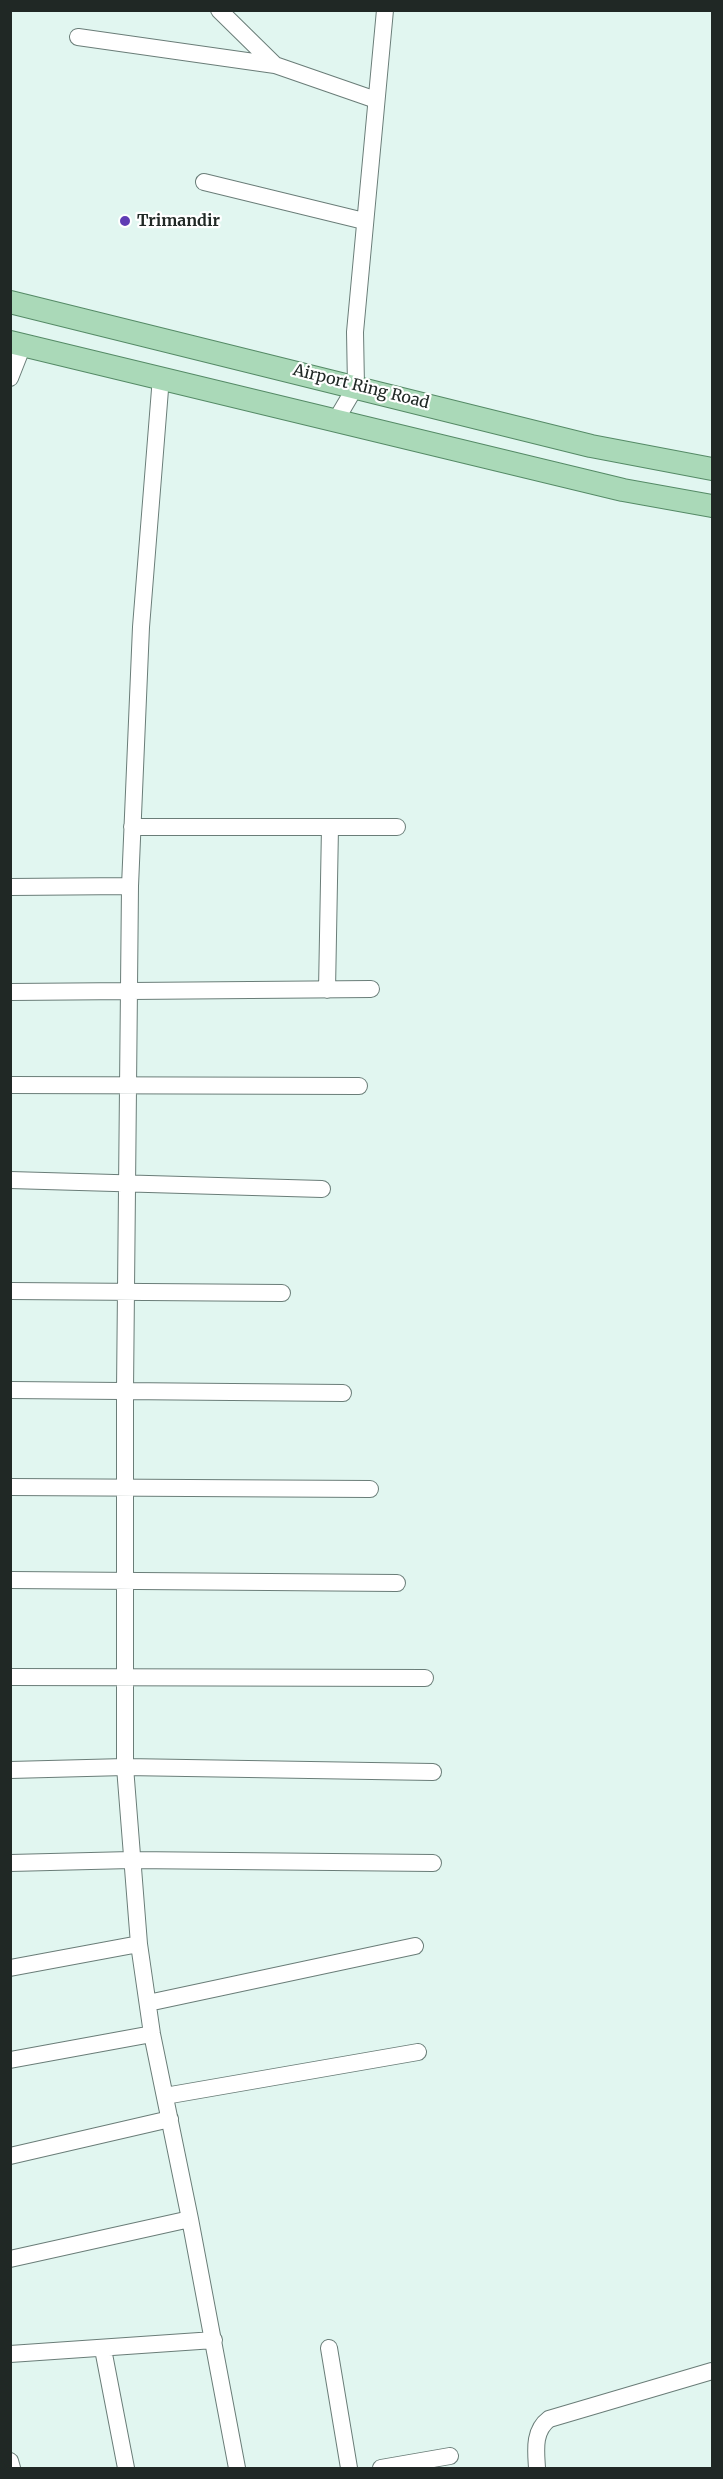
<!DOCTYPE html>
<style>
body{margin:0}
#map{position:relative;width:723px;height:2479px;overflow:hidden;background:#e1f6f0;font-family:Merriweather,serif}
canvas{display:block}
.frame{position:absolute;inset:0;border:12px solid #202825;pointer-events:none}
</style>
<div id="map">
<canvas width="723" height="2479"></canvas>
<div class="frame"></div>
</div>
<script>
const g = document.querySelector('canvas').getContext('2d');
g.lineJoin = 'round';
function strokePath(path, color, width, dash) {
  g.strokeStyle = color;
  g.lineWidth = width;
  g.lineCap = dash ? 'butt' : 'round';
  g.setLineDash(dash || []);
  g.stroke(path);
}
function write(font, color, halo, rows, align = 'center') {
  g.font = font + ' Merriweather,serif';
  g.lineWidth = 4.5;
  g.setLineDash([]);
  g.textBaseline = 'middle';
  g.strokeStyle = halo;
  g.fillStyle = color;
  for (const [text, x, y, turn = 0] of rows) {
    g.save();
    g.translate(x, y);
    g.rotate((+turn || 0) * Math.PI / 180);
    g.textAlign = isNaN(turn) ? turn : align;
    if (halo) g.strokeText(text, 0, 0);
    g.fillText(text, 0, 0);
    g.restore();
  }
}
const minor = new Path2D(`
 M219 10 275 65 376 100
 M78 37 275 65
 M204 182 364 221
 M161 377 141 627 130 886 125 1390V1767L139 1944 152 2034 190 2219 237 2468
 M10 378 23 345
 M336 420 356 386 355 332 385 10
 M132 827H397
 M10 887 130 886
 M327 990 330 827
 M10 992 371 989
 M10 1085 359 1086
 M10 1180 322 1189
 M10 1291 282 1293
 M10 1390 343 1393
 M10 1487 370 1489
 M10 1580 397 1583
 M10 1677 425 1678
 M10 1770 125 1767 433 1772
 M10 1863 131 1860 433 1863
 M10 1968 139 1944
 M148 2003 415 1946
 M10 2060 152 2034
 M165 2096 418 2052
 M10 2156 170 2119
 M10 2259 190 2219
 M329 2348 349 2468
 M103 2349 126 2468
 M10 2354 214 2340
 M10 2461 12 2468
 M381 2468 450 2456
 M537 2468C536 2451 533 2431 549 2419L712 2371`);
const major = new Path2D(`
 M10 302 591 446 712 469
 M10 342 623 490 712 506`);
const markers = [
 [125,221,6,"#5f3cb4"]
];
const poiNames = [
 ["Trimandir",137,221]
];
const streetNames = [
 ["Airport Ring Road",361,387,14]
];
strokePath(minor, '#6a7d78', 18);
strokePath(major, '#558a66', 24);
strokePath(minor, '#fff', 16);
strokePath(major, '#aad9b8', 22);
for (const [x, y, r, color] of markers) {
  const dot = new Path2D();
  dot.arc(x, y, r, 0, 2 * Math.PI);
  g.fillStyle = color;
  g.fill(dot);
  strokePath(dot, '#fff', 2);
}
write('bold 16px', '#202825', '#fff', poiNames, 'left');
write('16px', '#202825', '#fff', streetNames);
</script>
